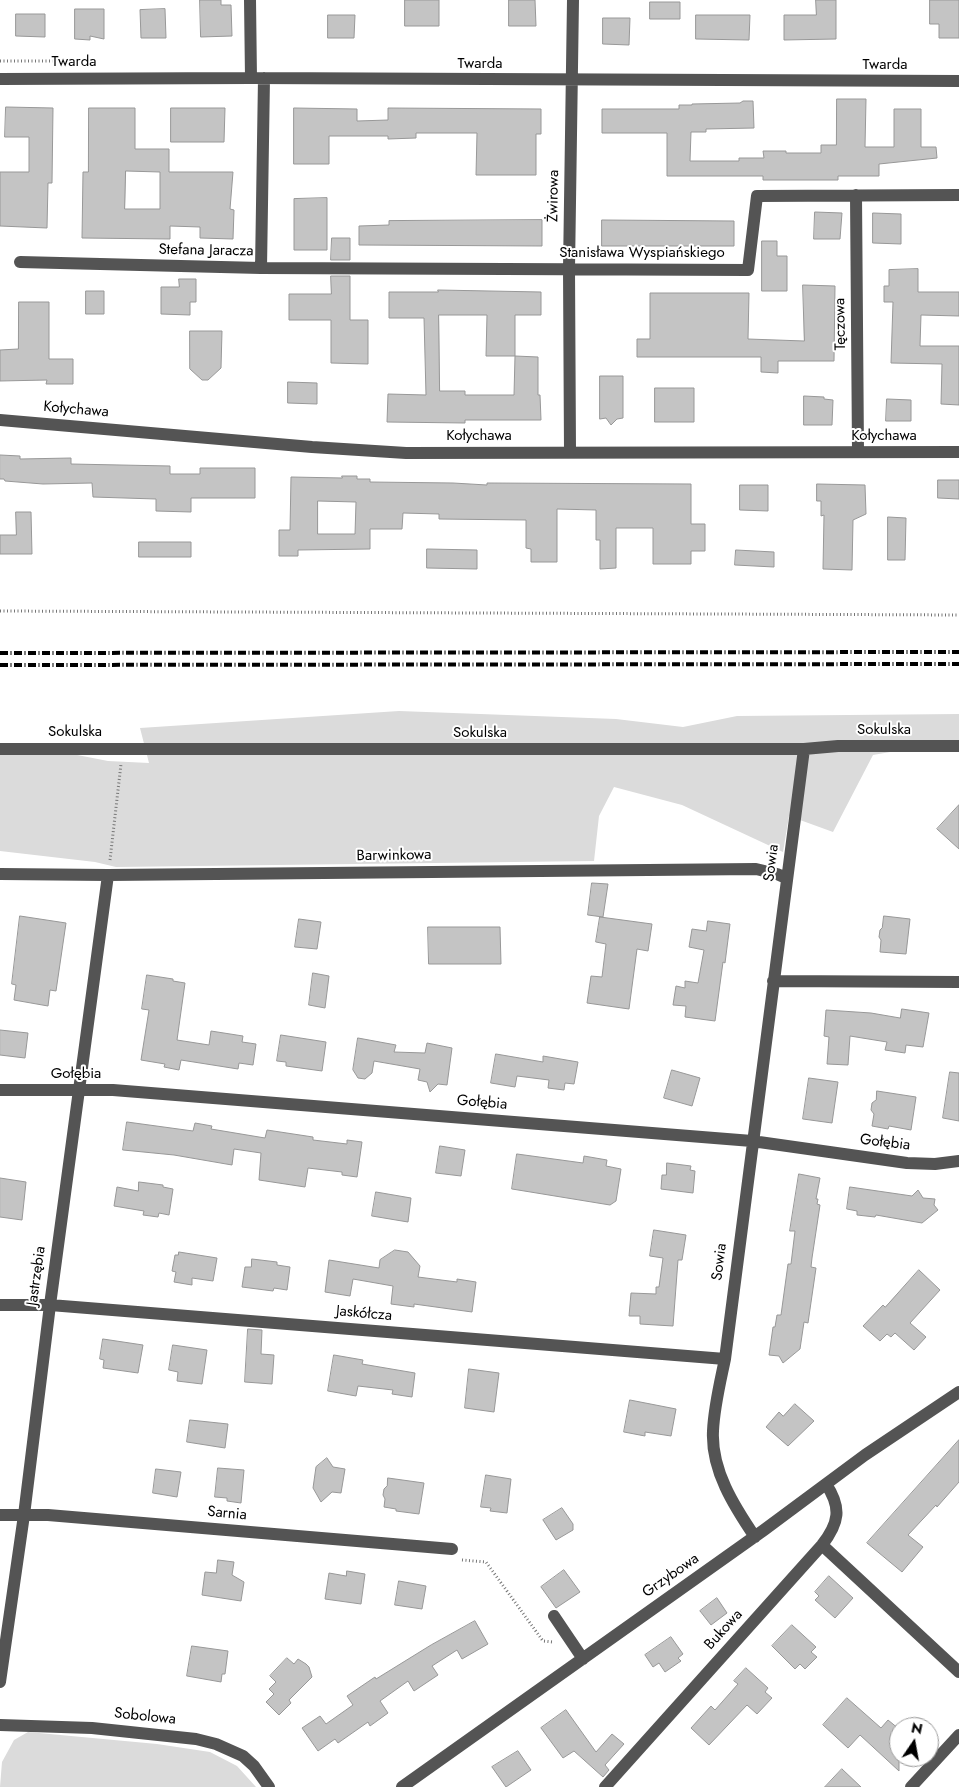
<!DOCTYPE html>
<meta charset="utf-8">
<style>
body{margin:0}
#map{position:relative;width:959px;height:1787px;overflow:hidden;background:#fff;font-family:Jost,sans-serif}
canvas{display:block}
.north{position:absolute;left:889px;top:1717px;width:50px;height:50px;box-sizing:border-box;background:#fff;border:1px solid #999;border-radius:50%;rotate:12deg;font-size:14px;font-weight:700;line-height:20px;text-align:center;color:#000}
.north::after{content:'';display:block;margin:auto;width:18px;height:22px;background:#000;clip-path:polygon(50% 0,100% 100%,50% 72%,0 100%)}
</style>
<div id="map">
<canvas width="959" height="1787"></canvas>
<div class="north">N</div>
</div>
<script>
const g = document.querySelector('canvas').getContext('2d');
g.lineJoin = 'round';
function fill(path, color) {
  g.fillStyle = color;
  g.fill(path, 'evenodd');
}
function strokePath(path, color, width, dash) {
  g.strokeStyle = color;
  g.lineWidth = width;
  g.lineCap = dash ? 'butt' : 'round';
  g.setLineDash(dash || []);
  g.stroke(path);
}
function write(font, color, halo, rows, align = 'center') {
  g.font = font + ' Jost,sans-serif';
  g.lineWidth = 4;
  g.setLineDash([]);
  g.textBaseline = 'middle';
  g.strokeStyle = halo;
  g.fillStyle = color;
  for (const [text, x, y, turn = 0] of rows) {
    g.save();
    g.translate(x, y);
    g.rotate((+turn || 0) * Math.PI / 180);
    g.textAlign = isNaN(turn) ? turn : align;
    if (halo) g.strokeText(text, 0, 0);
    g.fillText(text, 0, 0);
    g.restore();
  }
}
const green = new Path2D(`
 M399 711 616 719 683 727 737 716 959 714V740L873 755 833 832 789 816 783 852 682 805 614 787 599 816 594 861 116 867 95 862 0 851V754L67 753 108 761 149 763 140 728Z
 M28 1732 157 1744 210 1752 237 1766 256 1787H0L2 1762 14 1740Z`);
const building = new Path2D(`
 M200 0H221V5H231L232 36 201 37Z
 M405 0H439V26H405Z
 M509 0H535L536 26H509Z
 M816 0H836V39L784 40V15H816Z
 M930 0H959V38H939V24H930Z
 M650 2H680V19H650Z
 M75 9H104V39L90 36V40L75 39Z
 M165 9 166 38H141L140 10Z
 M16 14H45V37L16 36Z
 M328 15H355L354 38H328Z
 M696 15H750L749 40 696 39Z
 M603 18H630L629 45 603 44Z
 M837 99H866L865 147H894V109H921V147H936L937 158 879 164V176H838V180H763V176H667V133H602V109H679V105H692V104L740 103 743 101H753L754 128 706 129V132H691L690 161H739V158H764L763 151H786V153H821V145H836Z
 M6 107 53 108 52 183H48L47 228 0 226V172H29V137H5Z
 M89 108H135V149H169V172H233L230 209 234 210 233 239 200 238V227L170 226V239L82 238 83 172H88ZM126 171 160 172V209H125Z
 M171 108H225L224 142H171Z
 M294 108 357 109V121L388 120V108L541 109V134H536V175H476L477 133H416V138L388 139V136H329V164H294Z
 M327 198V250H294V199Z
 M815 212 842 213 840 239H814Z
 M873 213 901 214V244L873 243Z
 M542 220V246L359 245V226L389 225V221Z
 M602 220 734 221V246H602Z
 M332 238H350V260H331Z
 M762 241H777V256H787V291H762Z
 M918 269V292H959V316L921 315 920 346H959V405L941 404 942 364 891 363 893 302H884V286H889V270Z
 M331 276H350V320H368V364L331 363V320H289V294H331Z
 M179 279H196V302H190V315L161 314V287H179Z
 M803 285 835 286 834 361H778V373L761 372V357H637V339H650V293H749L748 339 804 341Z
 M438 290 541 292V315H515V356L538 357V395H540L541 420H465V423L387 422 388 394 426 395 424 318H389V292H438ZM439 315H487L486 356H515L514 395H465V391H440Z
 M86 291H104V314H86Z
 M19 302H49V359H73V384H46L47 380 0 381V350L18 349Z
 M190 331H222L221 368 208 380H202L190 369Z
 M600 376H623V418L617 419 611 425 606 418 600 419Z
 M288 382 317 383V404L288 403Z
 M655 388H694V422H655Z
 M804 396 824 397V399L833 400 832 425H804Z
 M887 399 911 400V421H886Z
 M0 455 20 456V459L71 458V464L170 466V474H200V468H255V498H191V512L156 511V499L93 497 92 483 43 484 5 481 4 479H0Z
 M342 476H357V479H370V482L453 483 487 485V483L691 484V524H705V551H691V564H653V528H616V568L600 569V540H596V510L557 509V562H531V549L526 548V520L439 519V514L403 513 402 529H370V549L298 550V556H279V530H290L291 477 342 478ZM318 501 356 502 355 534H318Z
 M938 480H959V499L938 498Z
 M817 484 865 485 866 514 853 520 852 570 823 569 824 515 821 516V501H817Z
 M740 485H768V511L740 510Z
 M16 512H31L32 554H0V535H16Z
 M888 517 906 518 905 560H888Z
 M139 542H191V557H139Z
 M427 549 477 550V569L427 568Z
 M736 550 774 552V567L735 565Z
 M959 805V849L937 829Z
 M592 883 608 884 603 917 588 915Z
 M20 916 66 923 56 991 50 990 48 1006 14 1000 16 985 12 984Z
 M884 916 910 919 906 954 880 952 881 940 879 937 880 930 882 928Z
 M600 917 652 924 648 951 637 949 629 1009 587 1003 591 976 602 977 606 944 596 942Z
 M299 919 321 922 317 949 295 947Z
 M708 921 730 924 725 963 723 962 715 1021 685 1017 686 1006 673 1005 676 986 685 988V981L698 983 704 950 689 947 692 929 706 931Z
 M428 927H500L501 964H429Z
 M313 973 329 976 325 1008 309 1005Z
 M147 975 173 979V981L185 983 177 1040 209 1045 211 1031 243 1036 242 1042 256 1044 253 1065 239 1063 238 1069 181 1060 179 1070 164 1067 165 1064 141 1060 149 1010 142 1009Z
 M902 1009 929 1013 923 1047 906 1045 905 1053 885 1050 887 1042 850 1036 848 1065 827 1064 829 1037 824 1036 826 1010 871 1013 900 1018Z
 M0 1030 28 1033 25 1058 0 1055Z
 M281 1035 326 1042 322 1071 286 1066V1062L277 1061Z
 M358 1038 396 1045 394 1052 425 1053 427 1043 452 1048 447 1085 438 1084 430 1092 427 1082 418 1080 420 1069 374 1061 372 1073 365 1079 358 1078 353 1070Z
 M496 1054 543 1062V1056L578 1062 574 1084 565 1083 564 1090 548 1088 549 1080 517 1076 515 1087 491 1083Z
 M672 1070 700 1078 692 1106 664 1098Z
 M950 1072 959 1073V1121L943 1118Z
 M809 1078 838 1082 832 1123 803 1119Z
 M877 1091 916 1097 911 1130 889 1126 888 1129 872 1126 874 1114 871 1110 872 1103 876 1100Z
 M127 1122 193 1131 195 1123 212 1126 211 1129 265 1138 267 1130 313 1137V1140L347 1144V1140L362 1142 357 1177 342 1175V1172L308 1168 305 1187 259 1180 261 1153 234 1149 232 1165 174 1155 123 1150Z
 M440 1146 465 1150 461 1176 436 1173Z
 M517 1154 583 1163 584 1156 607 1160 606 1166 621 1169 616 1201 610 1205 512 1189Z
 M667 1163 691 1166 690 1170 695 1171 693 1193 661 1189 662 1175H666Z
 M799 1174 820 1178 816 1199H818L817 1204 820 1205 812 1258 811 1267 816 1268 808 1323 804 1322 800 1349 783 1363 779 1356 769 1355 773 1327H775L777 1315H781L788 1264H791L795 1231H790Z
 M0 1178 26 1182 22 1220 0 1217Z
 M139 1182 163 1185V1187L173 1189 169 1215 159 1213 158 1217 143 1215 144 1211 114 1206 117 1187 138 1191Z
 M850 1187 912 1196 918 1190 923 1198 935 1199 934 1205 938 1210 922 1223 876 1215 875 1217 857 1215V1211L847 1209Z
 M376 1192 411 1198 408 1222 372 1216Z
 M654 1230 686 1235 682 1260H678L673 1326 640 1324V1316H629L631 1293 656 1294V1287H659L663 1258 650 1256Z
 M395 1250 408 1252 420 1266 418 1277 457 1282V1279L476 1282 472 1312 414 1304V1307L391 1304 393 1286 353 1279 350 1296 325 1292 329 1260 379 1268 380 1260Z
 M179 1252 217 1258 213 1281 192 1278V1285L174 1282 176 1272 172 1271 175 1255H178Z
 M252 1259 277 1262V1265L290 1267 287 1290 274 1288 273 1291 242 1287 245 1267H251Z
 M919 1270 940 1290 910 1323 926 1337 914 1350 895 1333 891 1337 887 1334 880 1341 863 1326 883 1305 885 1307Z
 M248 1329 262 1330 261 1354 274 1355 272 1384 245 1382Z
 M103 1339 143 1345 138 1373 103 1368 104 1360 100 1359Z
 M173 1345 207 1350 202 1384 177 1381 178 1372 169 1370Z
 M334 1355 363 1360 362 1364 415 1373 412 1397 392 1394 393 1390 358 1386 356 1396 328 1391Z
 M469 1369 499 1373 494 1412 465 1408Z
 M630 1400 676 1409 671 1436 645 1432V1436L624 1432Z
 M795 1404 814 1421 788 1446 766 1427 779 1412 783 1416Z
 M190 1420 228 1424 225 1448 187 1442Z
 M959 1440V1482L937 1507 936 1505 908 1535 923 1547 902 1572 867 1543Z
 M327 1458 333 1467 345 1469 341 1493 332 1492 321 1502 313 1488 316 1467Z
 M218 1468 244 1470 241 1503 227 1501V1498L215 1497Z
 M156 1469 181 1472 177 1497 153 1493Z
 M486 1475 511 1479 507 1513 490 1511 491 1508 481 1507Z
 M388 1478 424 1483 419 1514 396 1511V1509L384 1507 385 1499 383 1495 384 1489 387 1486Z
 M562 1508 573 1524V1530L556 1540 543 1520Z
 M218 1560 234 1562 232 1575 244 1582 241 1601 202 1595 205 1572 216 1573Z
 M564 1570 580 1592 556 1608 541 1587Z
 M347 1571 365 1574 361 1604 325 1599 329 1573 346 1576Z
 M829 1576 853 1598 835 1618 815 1600 819 1596 815 1592Z
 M399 1581 426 1586 422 1609 395 1605Z
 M717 1598 727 1613 711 1625 700 1611Z
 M475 1621 488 1644 462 1659 457 1650 432 1666 438 1675 414 1691 408 1681 380 1701 388 1713 370 1726 368 1722 338 1743 335 1739 318 1751 302 1728 320 1716 326 1724 353 1705 347 1696 375 1677 376 1679 431 1645Z
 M792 1625 816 1647 811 1652 817 1657 805 1669 800 1664 795 1669 772 1646Z
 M671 1637 683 1654 678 1658 681 1661 665 1672 659 1663 653 1667 645 1655Z
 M192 1646 228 1651 225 1674H222L221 1682 187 1676Z
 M287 1658 294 1664 298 1659 306 1664 309 1667 312 1677 289 1700 291 1703 279 1715 266 1702 274 1694 269 1689 276 1682 270 1676Z
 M746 1668 768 1688 765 1692 772 1698 757 1714 747 1705 709 1745 691 1728 711 1706 715 1710 738 1684 734 1681Z
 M847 1698 881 1728 888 1720 899 1729V1771L860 1735 848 1748 823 1725Z
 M566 1710 596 1752 612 1734 624 1744 605 1765 609 1770 603 1777 574 1751 563 1758 541 1728Z
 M518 1751 531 1770 506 1787 492 1767Z
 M842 1769 861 1787H825Z`);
const path = new Path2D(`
 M0 61H68
 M0 611 959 615
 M110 860 121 764
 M462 1560 486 1562 543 1641 553 1642`);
const minor = new Path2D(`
 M250 0 251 78
 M0 79 251 78 959 81
 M856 195 858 452
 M20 262 261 268 264 78
 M261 268 748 270 757 196 959 195
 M0 420 312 447 406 453 959 452
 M570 452 569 269 573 0
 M0 749H804L838 746H959
 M0 874 108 875 756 869 777 874 786 878
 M773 981 959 982
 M0 1090H113L752 1141 907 1163 935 1164 959 1161
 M0 1305H50L725 1359
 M0 1515H48L452 1549
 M755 1537C734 1506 711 1470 713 1431 714 1407 720 1383 725 1359L804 749
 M822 1545 959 1672
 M554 1616 583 1659
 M0 1682 24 1515 50 1305 108 875
 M0 1725 92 1728 196 1739 216 1744 243 1756 254 1766 269 1787
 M402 1787 764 1530 865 1455 959 1392
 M605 1787 822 1545C839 1523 842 1508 826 1484
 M911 1787 959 1735`);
const rail = new Path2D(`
 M0 653 959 652
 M0 665 959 664`);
const streetNames = [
 ["Twarda",74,62],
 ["Twarda",480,64],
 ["Twarda",885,65],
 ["Żwirowa",554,196,-89],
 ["Stefana Jaracza",206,251,1],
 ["Stanisława Wyspiańskiego",642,253],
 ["Tęczowa",841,324,-91],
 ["Kołychawa",76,410,5],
 ["Kołychawa",479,436],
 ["Kołychawa",884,436],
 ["Sokulska",884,730],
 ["Sokulska",75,732],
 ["Sokulska",480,733],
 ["Barwinkowa",394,856,-1],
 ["Sowia",772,863,-83],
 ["Gołębia",76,1074],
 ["Gołębia",482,1103,5],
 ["Gołębia",885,1143,7],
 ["Sowia",720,1262,-83],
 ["Jastrzębia",37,1276,-82],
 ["Jaskółcza",364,1314,5],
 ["Sarnia",227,1514,5],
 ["Grzybowa",671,1576,-35],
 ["Bukowa",724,1630,-48],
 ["Sobolowa",145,1717,6]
];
fill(green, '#dbdbdb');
fill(building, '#c4c4c4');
strokePath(building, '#989898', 1);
strokePath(path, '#767676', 3, [1, 2.5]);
strokePath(minor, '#545454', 12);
strokePath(rail, '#000', 4, [8, 2.5, 1, 2.5]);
write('15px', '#000', '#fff', streetNames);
</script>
